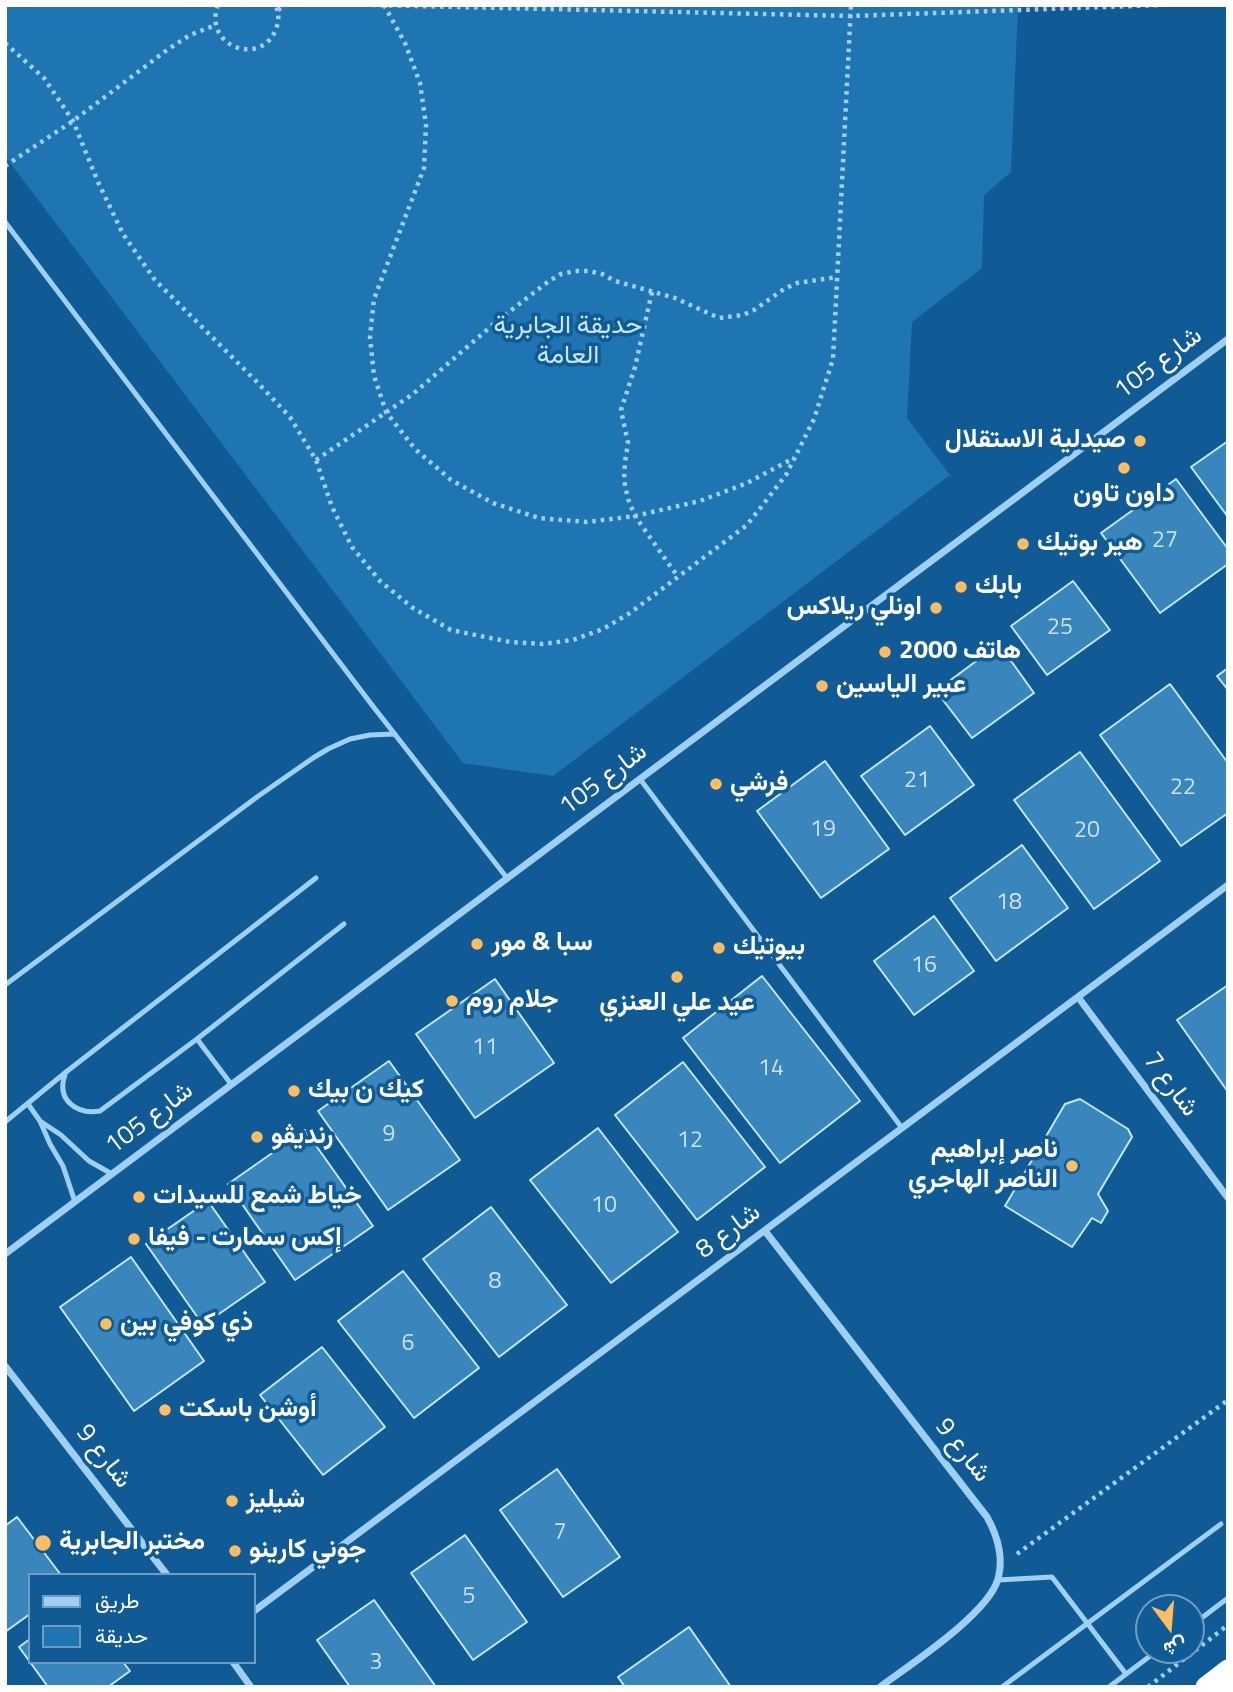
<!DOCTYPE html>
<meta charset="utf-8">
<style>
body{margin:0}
#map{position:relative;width:1233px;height:1692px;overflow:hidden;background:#105b95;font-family:"Titillium Web",Vazirmatn,sans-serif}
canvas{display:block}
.frame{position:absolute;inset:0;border:7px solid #fff;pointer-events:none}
.legend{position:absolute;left:28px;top:1573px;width:228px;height:91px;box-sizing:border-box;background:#105b95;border:2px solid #709dbf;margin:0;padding:9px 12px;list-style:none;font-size:21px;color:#fff}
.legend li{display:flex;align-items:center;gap:14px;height:35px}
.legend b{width:35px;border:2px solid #709dbf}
.north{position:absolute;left:1135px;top:1594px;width:70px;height:70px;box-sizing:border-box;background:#105b95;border:2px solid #709dbf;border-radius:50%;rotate:164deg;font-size:19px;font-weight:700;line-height:28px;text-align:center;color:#fff}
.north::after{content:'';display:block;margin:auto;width:24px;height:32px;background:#ffbd61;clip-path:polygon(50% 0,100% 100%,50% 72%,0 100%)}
</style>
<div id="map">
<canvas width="1233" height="1692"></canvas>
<div class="frame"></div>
<ul class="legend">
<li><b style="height:9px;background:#9fd0f3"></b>طريق</li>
<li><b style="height:19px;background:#1f75b2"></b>حديقة</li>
</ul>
<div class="north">ش</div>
</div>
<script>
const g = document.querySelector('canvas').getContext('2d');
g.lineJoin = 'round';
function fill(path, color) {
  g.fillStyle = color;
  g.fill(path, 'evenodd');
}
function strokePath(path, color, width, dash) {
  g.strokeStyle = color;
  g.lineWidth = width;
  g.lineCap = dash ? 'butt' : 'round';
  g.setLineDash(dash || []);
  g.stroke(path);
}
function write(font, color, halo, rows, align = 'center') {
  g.font = font + ' "Titillium Web",Vazirmatn,sans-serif';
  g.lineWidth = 7;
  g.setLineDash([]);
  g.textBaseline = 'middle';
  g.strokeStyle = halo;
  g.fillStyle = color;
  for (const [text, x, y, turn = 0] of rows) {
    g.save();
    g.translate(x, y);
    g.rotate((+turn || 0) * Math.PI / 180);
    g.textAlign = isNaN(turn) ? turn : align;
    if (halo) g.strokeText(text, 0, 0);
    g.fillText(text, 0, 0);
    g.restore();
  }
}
const green = new Path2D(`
 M5 5H1018L1011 172 984 195 982 268 912 322 907 418 950 475 553 776 463 763 5 156Z`);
const building = new Path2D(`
 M1228 441V517L1191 467Z
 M1176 479 1228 549V564L1160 613 1101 533Z
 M1073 581 1110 630 1047 675 1011 626Z
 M999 644 1034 693 972 738 936 691Z
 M1228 668V690L1217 676Z
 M1170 684 1228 763V813L1181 846 1100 735Z
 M930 726 974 785 905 835 861 776Z
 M1080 752 1160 861 1094 909 1014 800Z
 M825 761 889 849 821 898 757 811Z
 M1022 845 1068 908 996 961 950 898Z
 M934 916 974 971 914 1015 874 961Z
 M762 976 860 1101 780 1163 683 1038Z
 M495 979 554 1063 475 1118 416 1034Z
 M1228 985V1092L1177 1020Z
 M389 1061 460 1160 388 1210 318 1111Z
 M683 1062 765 1167 697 1220 615 1115Z
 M1080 1099 1128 1129 1132 1137 1098 1194 1108 1211 1101 1223 1092 1218 1072 1247 1005 1206 1065 1104Z
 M598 1128 678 1232 611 1283 530 1180Z
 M305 1130 373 1226 295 1280 228 1184Z
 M208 1201 265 1282 203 1325 146 1244Z
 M491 1207 567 1305 499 1357 423 1259Z
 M131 1257 204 1361 134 1411 60 1307Z
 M403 1271 479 1368 414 1418 338 1321Z
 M322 1347 385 1427 323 1475 260 1395Z
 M557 1469 620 1557 563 1597 500 1510Z
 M17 1517 61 1575H30V1614L5 1632V1526Z
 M465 1535 527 1622 473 1660 411 1573Z
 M374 1600 436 1687H350L317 1640Z
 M689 1627 731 1687H625L618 1677Z
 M30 1639V1662L19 1647Z
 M30 1662H123L130 1671 108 1687H48Z`);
const path = new Path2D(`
 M218 5C202 47 264 69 277 26 279 19 279 12 275 5
 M372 5 851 16 1160 5
 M384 5 405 43 420 83 426 125 424 168 374 299 370 337 374 376 386 412 415 449 451 480 493 503 539 518 587 522 635 516 700 501 745 484 794 458
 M278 10 286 5
 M5 43 44 78 73 121 98 182 123 234 155 280 256 381 290 417 316 460 332 507 352 547 380 581 413 608 451 630 510 642 542 644 573 640 603 629 630 613 747 525 786 475 814 419 833 359 851 5
 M5 166 73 121 167 50 190 35 216 25
 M652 292 635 367 621 410 628 443 625 462 624 480 628 499 635 516 678 577
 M316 460 413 394 496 322 549 281 561 274 575 271H589L602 274 615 281 675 298 719 318 743 315 754 310 784 289 797 283 837 277
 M1017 1554 1228 1400
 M1148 1687 1228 1625`);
const lane = new Path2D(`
 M5 222 372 705 507 878
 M640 779 902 1128
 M5 985 257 797 313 758 328 749 350 739 370 735 395 734
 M197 1039 231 1084
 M65 1075C56 1100 77 1115 100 1111L197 1039 344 924
 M28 1104 40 1121 50 1144 63 1166 75 1202
 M40 1121 61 1135 89 1161 112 1174
 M5 1122 66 1072 316 878
 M998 1580 1052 1577 1126 1674
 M1191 1626 1228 1598
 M1002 1687 1221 1524
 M1109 1687 1158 1650`);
const street = new Path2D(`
 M1078 997 1228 1198
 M765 1231 987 1517C997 1535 1004 1557 998 1579 988 1614 911 1664 880 1687
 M5 1254 1228 339
 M5 1366 167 1575
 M254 1611 1228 885
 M233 1662 251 1687`);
const highway = new Path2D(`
 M1206 1687 1228 1670`);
const markers = [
 [1140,441,7,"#ffbd61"],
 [1124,468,7,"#ffbd61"],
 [1023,544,7,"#ffbd61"],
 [961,587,7,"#ffbd61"],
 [936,608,7,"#ffbd61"],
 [885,652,7,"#ffbd61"],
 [822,686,7,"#ffbd61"],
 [716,784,7,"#ffbd61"],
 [477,944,7,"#ffbd61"],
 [719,948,7,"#ffbd61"],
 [677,977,7,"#ffbd61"],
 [452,1001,7,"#ffbd61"],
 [294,1091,7,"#ffbd61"],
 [257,1137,7,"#ffbd61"],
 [1072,1166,7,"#ffbd61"],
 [139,1197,7,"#ffbd61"],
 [134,1239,7,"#ffbd61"],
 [106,1324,7,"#ffbd61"],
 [165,1410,7,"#ffbd61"],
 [232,1501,7,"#ffbd61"],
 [43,1543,9,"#ffbd61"],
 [235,1551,7,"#ffbd61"]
];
const numberNames = [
 ["27",1165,541],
 ["25",1060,628],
 ["21",917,781],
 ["22",1183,788],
 ["19",823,830],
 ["20",1087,831],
 ["18",1009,903],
 ["16",924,966],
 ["11",485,1048],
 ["14",771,1069],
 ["9",389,1135],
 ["12",690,1141],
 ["10",604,1206],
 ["8",495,1282],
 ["6",408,1344],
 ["7",560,1533],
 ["5",469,1597],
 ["3",376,1663]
];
const parkNames = [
 ["حديقة الجابرية",568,327],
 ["العامة",568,357]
];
const streetNames = [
 ["شارع 105",1159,364,-37],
 ["شارع 105",604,780,-37],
 ["شارع 7",1170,1085,53],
 ["شارع 105",150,1119,-37],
 ["شارع 8",729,1232,-37],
 ["شارع 9",962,1451,52],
 ["شارع 9",103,1457,52]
];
const poiNames = [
 ["صيدلية الاستقلال",1126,441,"right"],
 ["داون تاون",1124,495,"center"],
 ["هير بوتيك",1037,544],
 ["بابك",975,587],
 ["اونلي ريلاكس",922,608,"right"],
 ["هاتف 2000",899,652],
 ["عبير الياسين",836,686],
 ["فرشي",730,784],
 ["سبا & مور",491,944],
 ["بيوتيك",733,948],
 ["جلام روم",466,1001],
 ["عيد علي العنزي",677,1004,"center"],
 ["كيك ن بيك",308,1091],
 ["رنديڤو",271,1137],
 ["ناصر إبراهيم",1058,1151,"right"],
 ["الناصر الهاجري",1058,1181,"right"],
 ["خياط شمع للسيدات",153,1197],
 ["إكس سمارت - فيفا",148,1239],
 ["ذي كوفي بين",120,1324],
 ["أوشن باسكت",179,1410],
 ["شيليز",246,1501],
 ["مختبر الجابرية",59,1543],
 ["جوني كارينو",249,1551]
];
fill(green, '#1f75b2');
fill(building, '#3986bd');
strokePath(building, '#c7e7fe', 2);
strokePath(path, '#9fd0f3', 4.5, [3.5, 5]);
strokePath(lane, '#9fd0f3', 5);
strokePath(street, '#9fd0f3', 7);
strokePath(highway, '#fff', 21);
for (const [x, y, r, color] of markers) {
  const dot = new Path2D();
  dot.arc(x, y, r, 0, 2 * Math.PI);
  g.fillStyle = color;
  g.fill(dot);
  strokePath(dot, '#105b95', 2.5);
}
write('23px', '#cee1ee', null, numberNames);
write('26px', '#c7e7fe', '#105b95', parkNames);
write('26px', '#fff', '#105b95', streetNames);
write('bold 26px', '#fff', '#105b95', poiNames, 'left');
</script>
